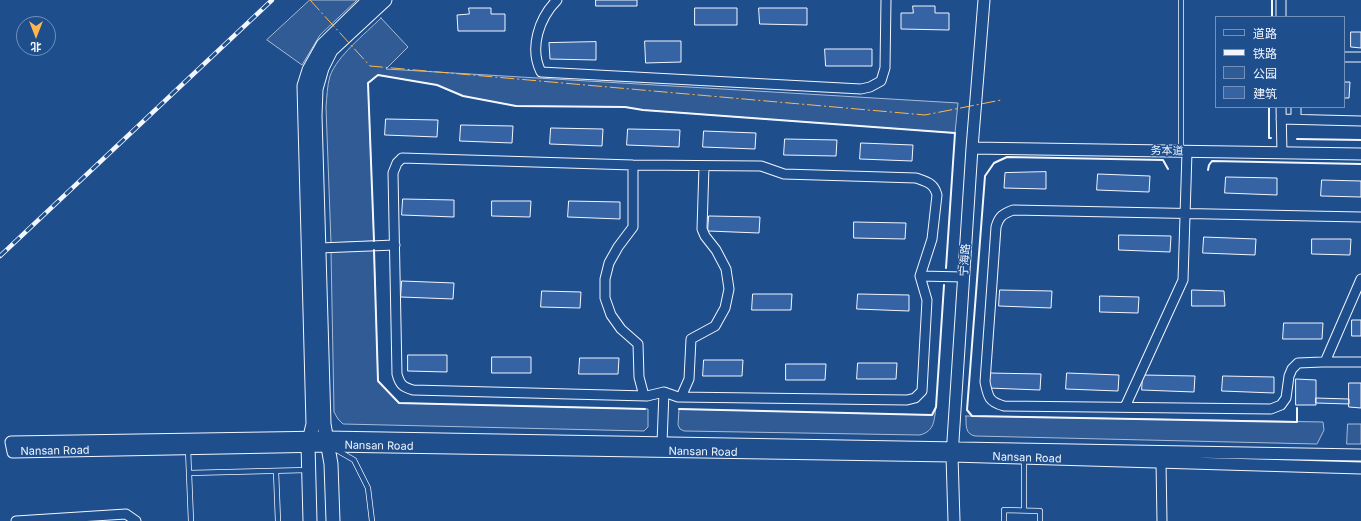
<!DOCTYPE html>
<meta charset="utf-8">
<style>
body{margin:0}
#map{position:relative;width:1361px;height:521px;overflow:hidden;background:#1f4e8c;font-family:Inter,"Noto Sans SC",sans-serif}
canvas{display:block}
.legend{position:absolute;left:1215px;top:16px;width:130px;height:92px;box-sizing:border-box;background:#1f4e8c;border:1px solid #7391ba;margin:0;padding:5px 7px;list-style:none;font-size:12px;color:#f2f6ff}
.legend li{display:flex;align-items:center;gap:8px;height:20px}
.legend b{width:20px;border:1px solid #7391ba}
.north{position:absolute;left:16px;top:16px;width:40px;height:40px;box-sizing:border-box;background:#1f4e8c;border:1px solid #7391ba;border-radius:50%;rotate:180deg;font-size:11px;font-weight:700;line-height:16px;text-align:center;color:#f2f6ff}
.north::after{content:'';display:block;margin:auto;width:14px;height:18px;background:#ffb74d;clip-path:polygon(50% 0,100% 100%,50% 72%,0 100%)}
</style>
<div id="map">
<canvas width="1361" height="521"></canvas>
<ul class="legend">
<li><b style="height:5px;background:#1f4e8c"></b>道路</li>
<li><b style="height:5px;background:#f2f6ff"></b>铁路</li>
<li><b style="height:11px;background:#305b95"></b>公园</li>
<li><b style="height:11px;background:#3563a3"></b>建筑</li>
</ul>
<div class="north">北</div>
</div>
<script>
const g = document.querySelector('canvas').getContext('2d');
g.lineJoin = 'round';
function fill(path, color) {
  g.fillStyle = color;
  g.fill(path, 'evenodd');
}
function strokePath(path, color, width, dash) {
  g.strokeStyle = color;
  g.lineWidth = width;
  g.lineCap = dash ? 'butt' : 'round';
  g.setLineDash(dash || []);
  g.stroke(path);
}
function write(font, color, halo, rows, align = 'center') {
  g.font = font + ' Inter,"Noto Sans SC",sans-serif';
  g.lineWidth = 3;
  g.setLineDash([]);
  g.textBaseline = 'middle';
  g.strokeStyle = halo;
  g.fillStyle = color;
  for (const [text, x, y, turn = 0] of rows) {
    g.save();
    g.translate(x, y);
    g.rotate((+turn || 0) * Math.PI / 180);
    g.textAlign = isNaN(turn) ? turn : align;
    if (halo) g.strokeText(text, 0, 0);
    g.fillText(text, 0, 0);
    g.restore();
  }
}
const green = new Path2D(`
 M310 0H357L320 35 302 65 267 40Z
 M381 18 408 47 386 69 958 103 955 133 643 110 625 107 516 106 463 96 437 85 378 75 368 84 374 241 331 243 326 107C327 97 327 86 330 76 337 56 365 34 381 18Z
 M374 250 378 381 399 403 648 409V427L644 431 343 424 338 419 334 412 331 251Z
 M936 407C934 420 935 431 920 435L684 431 680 429 678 425 679 409 932 415Z
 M966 416 1323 422 1324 430 1317 444 975 436C965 434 966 425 966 416Z
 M1348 424H1361V444H1347Z`);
const building = new Path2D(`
 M596 0H637V6H596Z
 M913 6H935V13H949V30L901 29V13H913Z
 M469 8H491V14H505V31H458L457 15 469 14Z
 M695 8H737V25H695Z
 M759 8H807V25L760 24Z
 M1351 32H1361V48L1351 47Z
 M645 41H681V62L646 63Z
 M596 42V60L550 59 549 43Z
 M825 49H872V66H826Z
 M1344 82H1350L1349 98H1344Z
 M386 119 438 120 437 137 385 135Z
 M461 125 513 126 512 143 460 141Z
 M551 128 603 129 602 146 550 144Z
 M628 129 680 130 679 147 627 145Z
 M704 131 756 133 755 149 703 147Z
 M785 139 837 140 836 156 784 155Z
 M861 143 913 145 912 161 860 159Z
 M1046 172V189L1004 188 1005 173Z
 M1098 174 1150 176 1149 192 1097 190Z
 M1226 177 1277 178V195L1225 193Z
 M1322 180 1361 181V197L1321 196Z
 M403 199 454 200V217L402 215Z
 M492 201H531L530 217 492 216Z
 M569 201 620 202V219L568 217Z
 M709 216 760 217 759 233 708 231Z
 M854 222 906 223 905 239 854 238Z
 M1119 235 1171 236 1170 252 1119 250Z
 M1204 237 1256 239 1255 255 1203 253Z
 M1312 239H1351L1350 255 1312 254Z
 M402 281 454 283 453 299 401 297Z
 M1000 290 1052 291 1051 308 999 306Z
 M1192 290 1224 291 1225 306H1192Z
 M542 291 581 292 580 308 541 307Z
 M753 294H792L791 310H752Z
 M858 294 909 295V311L857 309Z
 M1100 296 1139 297 1138 313 1100 312Z
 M1352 320H1361V336H1352Z
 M1284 323H1323L1322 339H1283Z
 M408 355H447V372L408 371Z
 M492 357H531V373H492Z
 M580 358H619L618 374H579Z
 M704 360H743L742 376H703Z
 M858 363H897L896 379H857Z
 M786 364H826L825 380H786Z
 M989 373 1041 374 1040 390 988 388Z
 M1067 373 1119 375 1118 391 1066 389Z
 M1143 375 1195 376 1194 392 1142 390Z
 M1223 376 1274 377V393L1222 391Z
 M1296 379 1316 380V405H1296Z
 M1349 383H1361V408L1349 407Z
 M1316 398 1349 399V404L1316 403Z`);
const service = new Path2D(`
 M1181 0V152
 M188 449 191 521
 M335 449 354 460 368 488 372 521
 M276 471 278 521
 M189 473 307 470
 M1024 510V458
 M1004 521V510L1040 511V521`);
const minor = new Path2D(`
 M557 0C539 18 529 48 541 72L861 89 870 87 881 81 885 68 886 0
 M1281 0V17
 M1344 57H1361
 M1281 107 1282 153
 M1296 107V119
 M1281 119 1361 121
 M402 158 633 165 761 166 784 174 916 178C927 182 934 183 937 195L932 239 920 276 927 300 922 391 915 398 907 400 678 397 664 392 647 396 413 390C403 387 400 385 397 374L393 173 397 163Z
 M633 165V227L618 247 609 263 605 279V298L611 315 621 329 638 344 639 377 644 396
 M1361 217 1013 210C1003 214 999 216 996 227L985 382C988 397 989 402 1004 406L1271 409 1281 405 1286 398 1289 376 1292 369 1298 363 1322 362H1361
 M319 248 395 245
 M920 276 964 277
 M1325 362 1361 279
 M681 397 689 379 691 339 715 326 725 308 729 289 726 269 716 250 705 236 702 229 704 166
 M1125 407 1183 280 1187 152
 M662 443 664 392
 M1161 462 1162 521
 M16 521 126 514 136 521`);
const tertiary = new Path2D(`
 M972 148 1361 154
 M1361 455 327 437 11 442 13 452 328 446 952 456 1361 468
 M954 521 952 456 972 148 984 0`);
const secondary = new Path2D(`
 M310 521 308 445 313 424 304 86 309 70 323 45 369 0
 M333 521 331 464 324 424 315 116 316 89 322 68 331 50 385 0`);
const rail = new Path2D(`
 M0 256 272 0`);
const wall = new Path2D(`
 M1272 17V0
 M1269 107V138H1271
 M1297 139 1361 140
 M1168 169 1163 160 1007 157 994 163 985 176 967 410 972 416 1297 422V408
 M1208 170 1209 165 1212 161 1361 164
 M374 241 368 83 378 75 437 85 463 96 516 106 625 107 643 110 955 133 946 268
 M374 250 378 381 399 403 645 409
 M679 409 932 415 936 407 944 285`);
const power = new Path2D(`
 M310 0 370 66 925 115 1001 100`);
const streetNames = [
 ["务本道",1167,151,1],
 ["宁海路",965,260,-86],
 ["Nansan Road",379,446,1],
 ["Nansan Road",55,451,-1],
 ["Nansan Road",703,452,1],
 ["Nansan Road",1027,458,2]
];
fill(green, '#305b95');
strokePath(green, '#a8bbd7', 1);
fill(building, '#3563a3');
strokePath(building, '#f2f6ff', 1);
strokePath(service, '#f2f6ff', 6);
strokePath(minor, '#f2f6ff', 11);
strokePath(tertiary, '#f2f6ff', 13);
strokePath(secondary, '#f2f6ff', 15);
strokePath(service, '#1f4e8c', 4.5);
strokePath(minor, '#1f4e8c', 9);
strokePath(tertiary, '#1f4e8c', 11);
strokePath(secondary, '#1f4e8c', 13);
strokePath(rail, '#f2f6ff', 4.5);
strokePath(rail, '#1f4e8c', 3, [9]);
strokePath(wall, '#f2f6ff', 2);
strokePath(power, '#ffb74d', 1, [14, 3, 2, 3]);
write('11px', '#f2f6ff', '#1f4e8c', streetNames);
</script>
